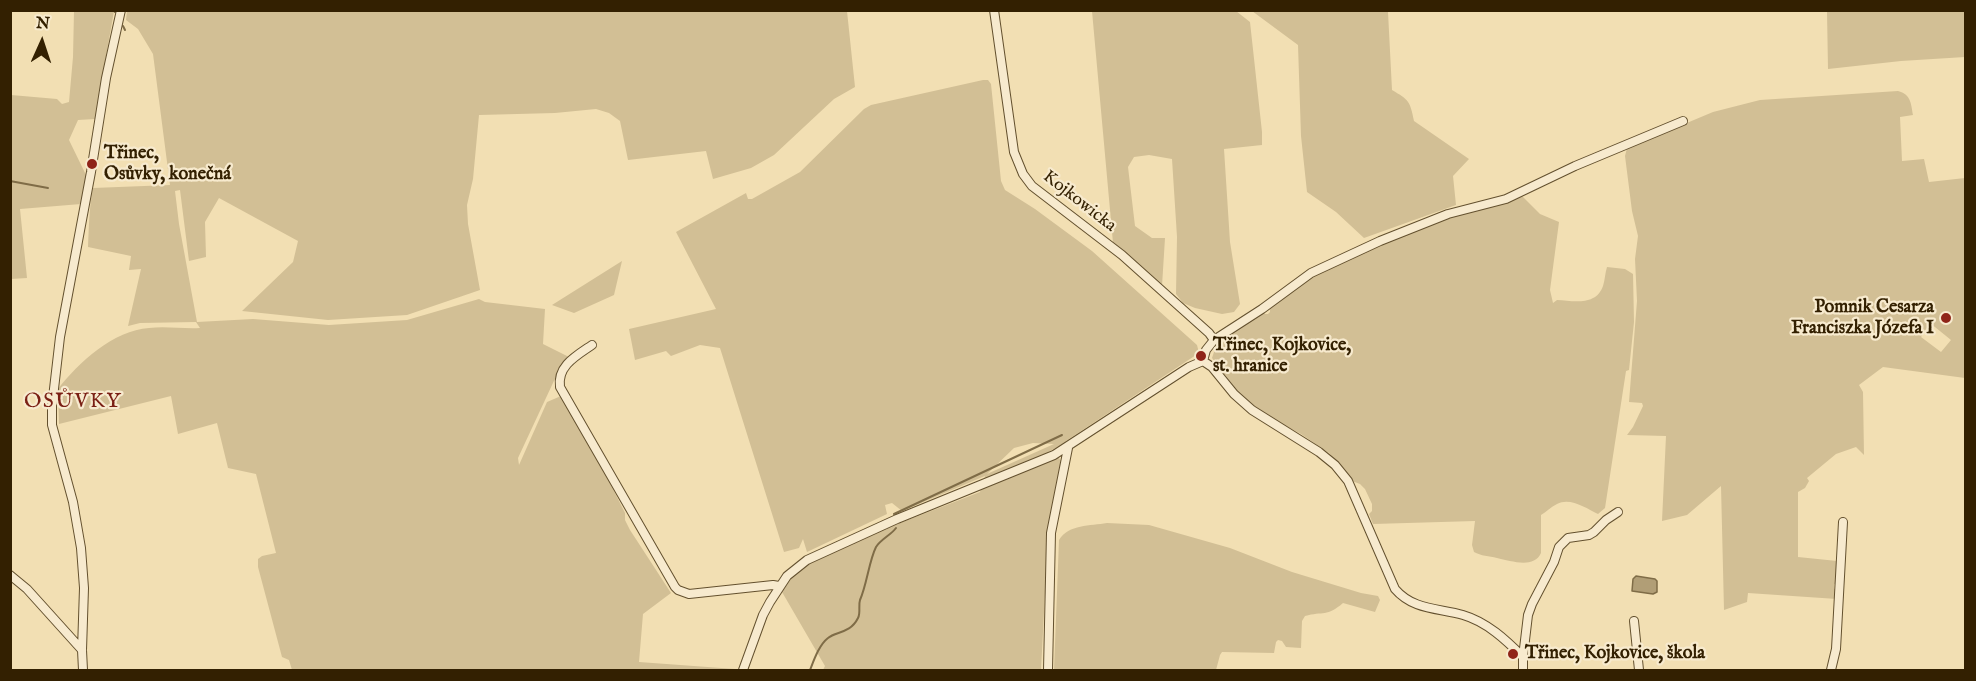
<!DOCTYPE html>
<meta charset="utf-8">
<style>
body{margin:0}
#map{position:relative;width:1976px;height:681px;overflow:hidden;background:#f2dfb3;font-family:"IM FELL English",serif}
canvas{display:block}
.frame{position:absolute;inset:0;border:12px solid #332001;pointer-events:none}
.north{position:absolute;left:12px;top:12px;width:60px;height:60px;-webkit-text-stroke:4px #f7eace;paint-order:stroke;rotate:3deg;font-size:16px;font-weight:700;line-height:24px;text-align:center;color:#332001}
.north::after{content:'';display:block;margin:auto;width:21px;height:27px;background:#332001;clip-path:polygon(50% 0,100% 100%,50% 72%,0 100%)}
</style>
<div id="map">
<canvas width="1976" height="681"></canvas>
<div class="frame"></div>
<div class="north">N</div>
</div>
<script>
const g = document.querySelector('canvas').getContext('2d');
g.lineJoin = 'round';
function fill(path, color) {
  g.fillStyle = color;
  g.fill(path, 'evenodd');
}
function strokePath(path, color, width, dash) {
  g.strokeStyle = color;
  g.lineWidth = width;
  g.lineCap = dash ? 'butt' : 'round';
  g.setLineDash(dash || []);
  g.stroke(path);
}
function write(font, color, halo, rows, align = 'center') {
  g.font = font + ' "IM FELL English",serif';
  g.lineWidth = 4.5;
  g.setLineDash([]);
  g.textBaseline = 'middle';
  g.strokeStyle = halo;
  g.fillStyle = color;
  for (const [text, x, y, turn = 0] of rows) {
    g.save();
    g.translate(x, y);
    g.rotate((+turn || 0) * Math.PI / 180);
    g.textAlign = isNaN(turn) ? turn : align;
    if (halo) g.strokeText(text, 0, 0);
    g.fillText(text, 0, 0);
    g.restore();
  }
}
const green = new Path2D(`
 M74 11H114L95 119 78 120 69 140 86 175 81 204 20 209 27 278 11 279V95L57 99 62 104 69 102 73 57Z
 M127 11H847L855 87 834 99 774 155 751 168 713 179 706 151 628 160 620 121 609 113 596 109 555 113 479 115 473 179 467 205 468 224 480 290 407 315 328 320 242 311 293 262 298 241 219 198 205 222 206 257 189 261 180 190 175 191 179 224 197 322 253 319 329 325 407 320 479 299 485 302 545 309 543 344 569 357 559 370 518 458 519 465 547 402 561 396 600 463 625 513V520L630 530 671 593 643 614 639 662 735 669V670H292L289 660 282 657 258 567V559L262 556 276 553 256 474 228 468 217 423 178 434 171 396 59 424 58 389C78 363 114 330 149 328 166 326 183 329 200 328L196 322 140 323 128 326 141 269 129 270 131 256 88 247C89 227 89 208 93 188L170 185 153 54 138 29 126 20Z
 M1092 11H1236L1250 22 1262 132V145L1224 149 1230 242 1240 304 1234 312 1222 314 1195 308 1183 303 1176 294 1177 237 1172 159 1149 155 1134 157 1128 167 1135 226 1152 238H1165L1162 286 1113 243Z
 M1252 11H1393L1388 12 1392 90C1409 100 1410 101 1414 121L1469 159 1453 176 1456 205 1364 238 1336 212 1307 192 1301 136 1298 45Z
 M1827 11H1965V57L1901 61 1828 69Z
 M983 80H988L991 84 1001 181 1005 190 1035 209 1092 251 1197 345 1199 353 1066 441 1065 443 1048 452 1059 458 1062 462 1048 574H1046L1041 670H823L825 666 782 592 791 579 804 567 817 559 859 539 980 492 985 476 902 511 892 503 885 505 887 514 807 552 803 539 799 548 784 552 720 348 700 345 671 356 666 351 635 360 629 329 716 309 676 232 746 193 748 199H752L800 172 864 109 871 105ZM1033 443 1054 444 987 474 1014 448Z
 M1898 91C1911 94 1911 104 1913 115L1900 117 1902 161 1924 159 1929 182 1965 178V378L1883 367 1859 385 1863 392 1864 455 1856 447 1836 454 1807 478 1809 481 1805 488 1798 492V557L1837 561V585L1834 584V589L1836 590 1837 599 1748 593 1747 602 1724 610 1721 486 1687 515 1662 521 1666 436 1627 435 1633 427 1643 406 1642 403 1629 402 1637 301 1635 259 1638 236 1632 211 1625 156 1627 148 1713 112 1760 100ZM1930 323 1951 340 1941 352 1921 337Z
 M1521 195 1540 214 1559 222 1550 290 1553 303 1557 300C1574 301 1596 306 1603 286 1605 280 1605 273 1607 267L1625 269 1633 274 1634 322 1629 370 1626 371 1605 508 1598 514C1586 508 1570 497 1557 504 1551 507 1546 512 1541 515V553C1534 569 1511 561 1497 558 1489 556 1481 556 1474 552L1472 545 1475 521 1373 524 1369 514 1372 511V504L1365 489 1360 484 1352 481 1329 453 1301 434 1265 415 1255 407 1246 402 1212 358 1217 343 1262 311 1265 314H1268L1270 312V307C1293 290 1317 271 1343 259 1400 233 1461 214 1521 195Z
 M622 261 614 295 574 313 552 305Z
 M1107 523 1149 525 1230 548 1292 572 1361 593 1378 596 1380 600 1375 612 1343 603C1327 617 1323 611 1305 616L1302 621 1301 648 1286 647 1282 641 1278 640 1276 642 1274 653 1222 652 1220 655 1216 670H1054L1059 540C1069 524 1090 526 1107 523Z`);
const water = new Path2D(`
 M1636 576 1655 579 1657 581V592L1653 594 1632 591 1633 579Z`);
const stream = new Path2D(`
 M113 10 115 12
 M123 26 125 30
 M10 181 48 188
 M894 514 1062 435
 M810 670C814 660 819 645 828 638 836 631 850 634 858 618 861 612 858 606 860 600 867 584 869 561 876 547 881 539 891 535 896 528`);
const minor = new Path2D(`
 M994 10 1014 152 1023 174 1032 186 1122 255 1209 333 1214 340
 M592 345C576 356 557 366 560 387L675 587 678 590 689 594 773 585 779 586
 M1203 361 1206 350 1214 340 1262 309 1311 273 1380 241 1448 214 1506 199 1575 166 1683 121
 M10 575 27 589 82 650
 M1634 621 1639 670
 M1523 657 1528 615 1532 604 1554 562 1559 547 1568 538 1589 535 1594 532 1606 520 1618 512
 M83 670 82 650 84 588 81 548 73 502 52 425V406L60 337 91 172 106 78 121 10
 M743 670 763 615 770 602 787 576 807 560 897 519 1054 455 1189 367 1203 361 1212 367 1234 394 1252 410 1319 452 1335 465 1348 481 1395 589C1413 610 1438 608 1463 615 1487 622 1506 640 1523 657V670
 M1048 670 1051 533 1068 448
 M1831 670 1836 649 1843 522`);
const markers = [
 [92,164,6,"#8f2418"],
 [1946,318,6,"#8f2418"],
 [1201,356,6,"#8f2418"],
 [1513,654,6,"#8f2418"]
];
const poiNames = [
 ["Třinec,",104,154],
 ["Osůvky, konečná",104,175],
 ["Pomnik Cesarza",1934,308,"right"],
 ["Franciszka Józefa I",1934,329,"right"],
 ["Třinec, Kojkovice,",1213,346],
 ["st. hranice",1213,367],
 ["Třinec, Kojkovice, škola",1525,654]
];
const streetNames = [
 ["Kojkowicka",1079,202,38]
];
const quarterNames = [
 ["OSŮVKY",73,403]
];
fill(green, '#d2bf95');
fill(water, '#b19e76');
strokePath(water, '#7f6c47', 1.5);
strokePath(stream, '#7f6c47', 2);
strokePath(minor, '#63502e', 10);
strokePath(minor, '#f7eace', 8);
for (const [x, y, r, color] of markers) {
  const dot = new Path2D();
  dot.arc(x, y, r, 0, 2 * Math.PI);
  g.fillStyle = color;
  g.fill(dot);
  strokePath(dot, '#f7eace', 2);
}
write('bold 18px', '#332001', '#f7eace', poiNames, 'left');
write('18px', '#332001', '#f7eace', streetNames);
g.letterSpacing = '1.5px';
write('21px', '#7a1f14', '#f7eace', quarterNames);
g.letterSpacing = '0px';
</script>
